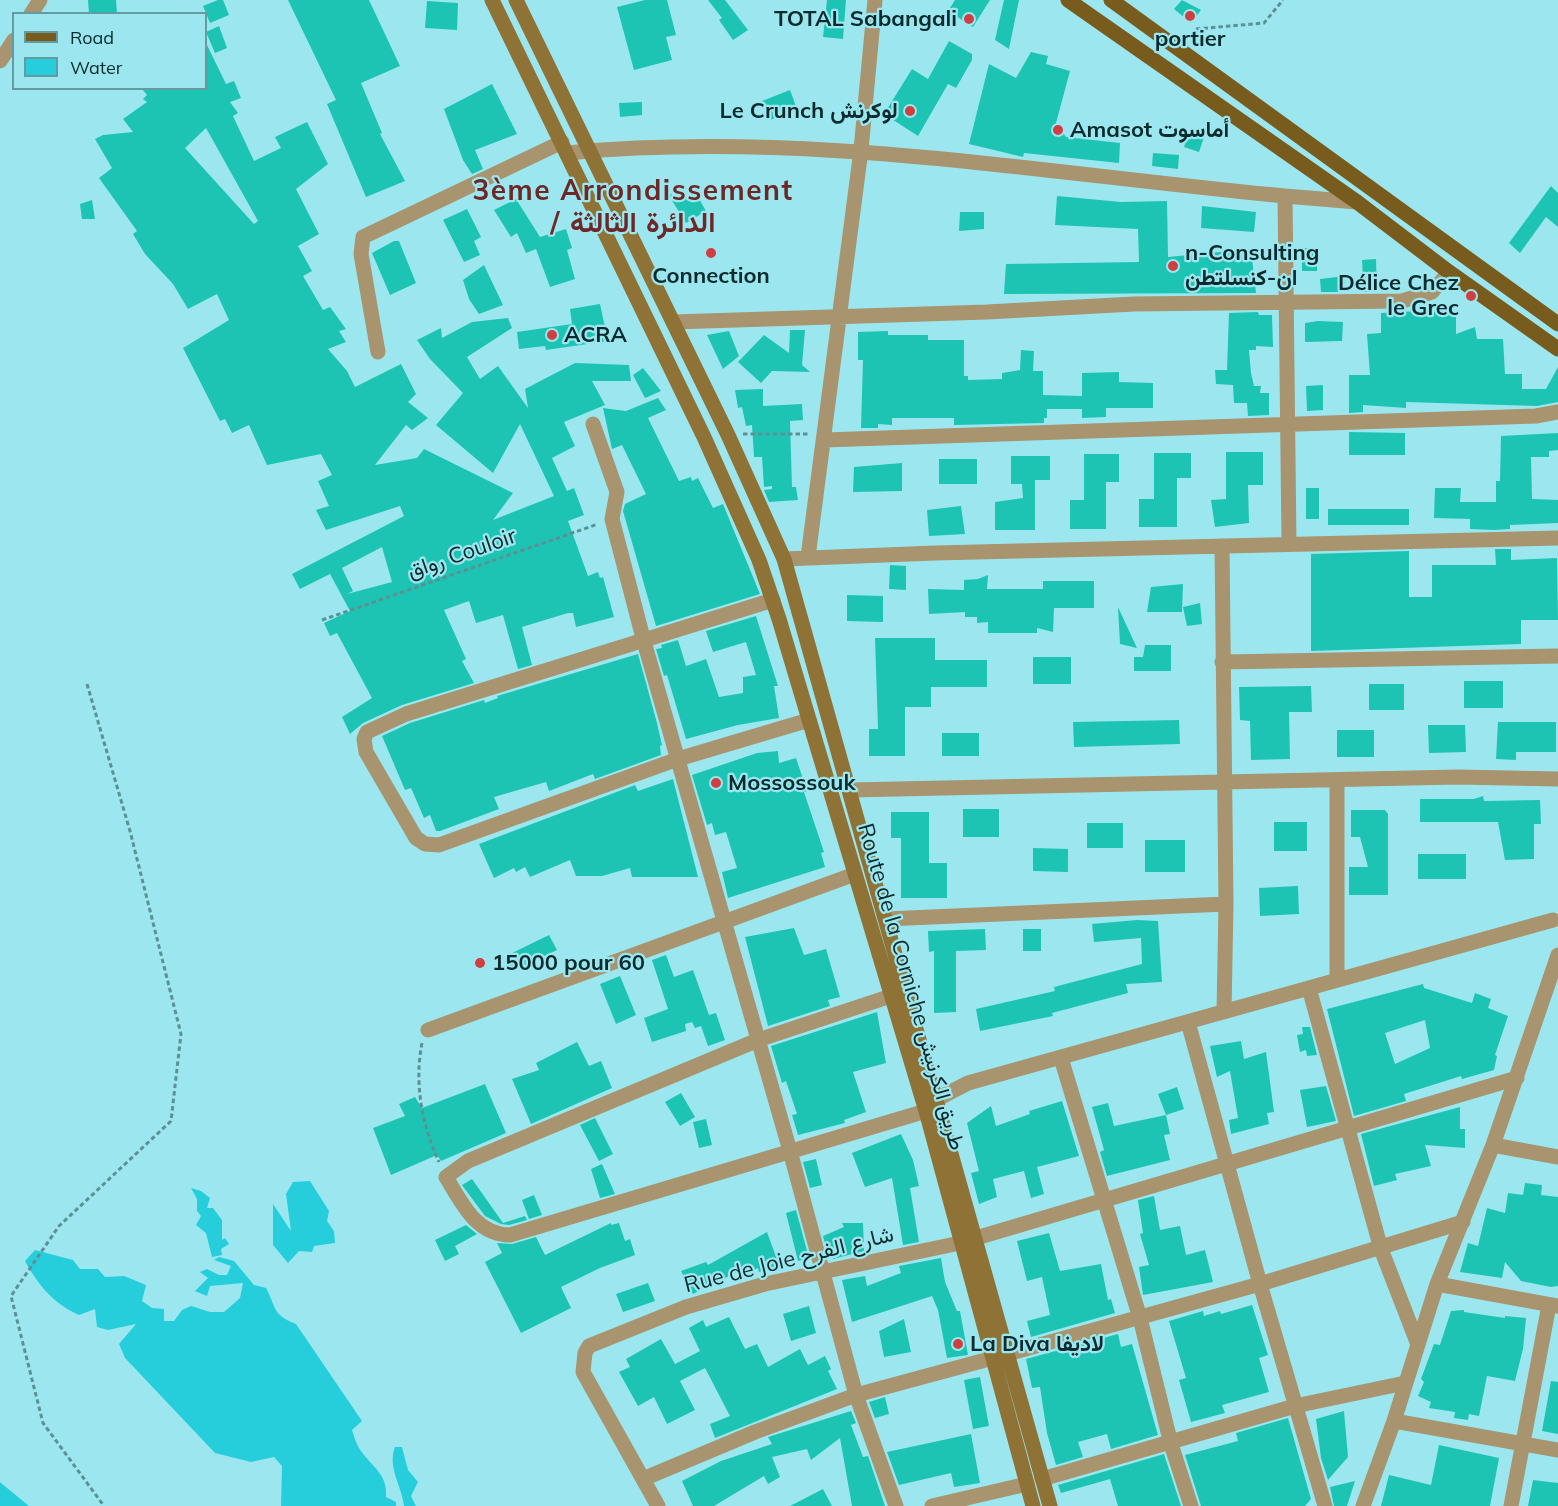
<!DOCTYPE html>
<meta charset="utf-8">
<style>
body{margin:0}
#map{position:relative;width:1558px;height:1506px;overflow:hidden;background:#9ce7ef;font-family:Mulish,sans-serif}
canvas{display:block}
.legend{position:absolute;left:12px;top:12px;width:195px;height:78px;box-sizing:border-box;background:#9ce7ef;border:2px solid #629ca2;margin:0;padding:8px 10px;list-style:none;font-size:18px;color:#0b2b2e}
.legend li{display:flex;align-items:center;gap:12px;height:30px}
.legend b{width:30px;border:2px solid #629ca2}
</style>
<div id="map">
<canvas width="1558" height="1506"></canvas>
<ul class="legend">
<li><b style="height:8px;background:#785c1d"></b>Road</li>
<li><b style="height:16px;background:#26cedc"></b>Water</li>
</ul>
</div>
<script>
const g = document.querySelector('canvas').getContext('2d');
g.lineJoin = 'round';
function fill(path, color) {
  g.fillStyle = color;
  g.fill(path, 'evenodd');
}
function strokePath(path, color, width, dash) {
  g.strokeStyle = color;
  g.lineWidth = width;
  g.lineCap = dash ? 'butt' : 'round';
  g.setLineDash(dash || []);
  g.stroke(path);
}
function write(font, color, halo, rows, align = 'center') {
  g.font = font + ' Mulish,Vazirmatn,sans-serif';
  g.lineWidth = 4.5;
  g.setLineDash([]);
  g.textBaseline = 'middle';
  g.strokeStyle = halo;
  g.fillStyle = color;
  for (const [text, x, y, turn = 0] of rows) {
    g.save();
    g.translate(x, y);
    g.rotate((+turn || 0) * Math.PI / 180);
    g.textAlign = isNaN(turn) ? turn : align;
    if (halo) g.strokeText(text, 0, 0);
    g.fillText(text, 0, 0);
    g.restore();
  }
}
const water = new Path2D(`
 M310 1181 329 1211 327 1221 334 1231 335 1243 314 1246 312 1252 299 1251 288 1263 273 1245V1204L291 1231 286 1194 293 1182Z
 M191 1188 201 1191 210 1198 207 1208H213L222 1220V1240L225 1238 229 1244 221 1249 222 1255 212 1257 206 1233 196 1225 201 1216 197 1211V1199Z
 M35 1250 73 1260 80 1269H98L105 1277 124 1276 146 1285 142 1301 152 1308 164 1309V1321H174L182 1310 191 1306 210 1312H224L240 1298 243 1283 210 1286 207 1296 195 1291 208 1278 200 1272 207 1269 219 1275H227L231 1266 214 1260 219 1257 234 1261 254 1285 266 1288C277 1308 271 1314 296 1324L362 1421 352 1430C354 1436 356 1443 359 1448 371 1467 388 1473 386 1497L396 1502V1506H281L282 1466 274 1457 251 1462 215 1453 125 1358 119 1344 136 1324 108 1330 97 1327 95 1309 79 1315C54 1304 38 1285 25 1261Z
 M395 1447H402L408 1470 418 1482 411 1496 416 1506H404C402 1486 387 1467 395 1447Z
 M0 1482 1 1483 29 1506H0Z`);
const building = new Path2D(`
 M88 0H116L117 14H89Z
 M218 0H223L229 15 210 23 203 6Z
 M288 0H369L400 66 361 83 382 133 380 134 405 181 366 197 327 104 336 100Z
 M645 0H667L676 35 666 37 672 60 634 70 617 7Z
 M708 0H725L748 30 733 40 719 20 722 18Z
 M827 0H846L843 39 823 37Z
 M955 0H990L973 27 948 11Z
 M1004 0H1019L1009 49 995 40Z
 M1182 0 1201 10 1191 23 1174 9Z
 M427 1 458 3 457 30 425 28Z
 M219 26 227 48 215 53 206 32Z
 M949 41 972 54V60L956 88 948 84 918 136 884 114 912 69 928 79Z
 M206 43 226 84 234 81 241 98 230 102 238 113 233 116 254 161 281 148 275 137 307 122 328 164 296 189 319 234 298 246 312 271 303 276 323 310 330 307 346 329 339 331 346 342 328 349 347 371 355 387 401 364 416 394 408 402 428 418 412 430 406 425 375 465 417 458 424 449 513 493 493 520 554 496 520 424 493 473 436 425 463 393 430 359 417 340 441 328 442 338 472 322 508 318 512 328 467 357 480 379 498 366 528 408 525 389 575 363 629 365 631 381H592L605 405 564 422 575 446 552 458 567 491 574 488 584 515 568 521 588 576 598 572 600 578 603 577 614 617 576 627 573 613H568L522 627 532 665 518 669 503 615 476 623 469 601 444 610 466 659 462 661 474 683 402 705 363 723 350 734 342 717 372 698 337 633 330 636 324 623 350 611 330 574 300 589 292 574 404 516 400 506 326 530 316 510 329 506 318 481 332 475 321 454 267 465 249 425 232 433 225 419 220 421 183 348 229 320 217 294 188 309 173 284 145 254 133 234 137 231 99 178 112 168 95 139 103 135 133 132 123 119 147 102 143 99 147 95 141 88H206ZM206 128 258 221 254 224 185 148ZM382 547 392 582 347 594 353 591 342 568Z
 M1031 52 1048 56 1046 64 1070 71 1056 123 1066 137 1120 143 1119 163 1024 153 1023 157 969 144 989 64 1016 78Z
 M492 84 517 134 475 150 483 169 472 174 463 160 444 109Z
 M790 90 797 109 770 120 762 101Z
 M642 102V115L620 117 619 103Z
 M1189 132 1204 137 1199 152 1184 147Z
 M1153 153 1179 155 1178 169 1152 166Z
 M1551 186 1558 193V227L1546 217 1520 253 1509 243Z
 M668 194 698 197 706 211 686 223Z
 M1057 196 1121 202 1167 201 1168 257 1251 249 1256 293 1004 294 1006 264 1139 262 1138 229 1055 225Z
 M516 199 540 237 566 229 572 248 567 250 575 279 550 287 536 249 526 253 517 233 511 237 494 210Z
 M92 200 95 219H82L80 204Z
 M1202 206 1256 212 1254 232 1201 228Z
 M467 209 481 237 474 241 480 255 464 262 443 220Z
 M960 212H984V229L959 231Z
 M394 241H399L416 283 390 295 372 253Z
 M1302 248H1317V271H1302Z
 M1376 259 1377 292H1364L1362 260Z
 M484 265 503 305 479 314 469 299 463 280Z
 M1345 276 1344 292H1321L1320 279Z
 M600 304 608 341 546 350 545 346 519 349 517 332 572 324 570 309Z
 M1419 311 1456 313V334L1475 327 1477 339H1503L1505 374H1522V389H1546L1558 367V402L1537 406 1406 402V408L1363 405V412L1349 413V375H1370L1367 334 1381 333V313Z
 M1258 312 1259 315H1272L1273 347 1256 346V350H1249L1251 373 1254 386H1261L1260 393H1269V415L1248 416 1247 403H1234L1233 385 1216 384 1215 370H1227L1229 313Z
 M1318 321 1343 322 1342 341 1305 342V323Z
 M790 330H805L802 365 810 372 772 371 761 383 738 362 764 335 789 353Z
 M729 331 739 356 723 369 707 335Z
 M888 331V335H928V340H964V376H968V380L1002 379V373L1020 370 1021 350 1034 351 1033 371H1043V395L1082 396V373L1119 372V382L1153 383V408H1106V417L1082 418V409H1047V418H1044V423L954 425V418H892V425L878 424V428H861L863 360H858V332Z
 M643 368 661 391 645 398 633 375Z
 M1323 385V410L1307 411 1306 386Z
 M763 389V406L802 404 803 420 790 421 792 487H796L798 500 769 502 764 490 772 489V486L764 487 762 457H754L752 425 746 426 742 407 738 408 735 390Z
 M658 398 666 410 648 418 679 481 691 477 692 481 698 478 713 508 723 504 760 594 656 626 623 511 625 504 646 494 622 445 612 449 603 408 626 411Z
 M1349 432 1405 433V455H1349Z
 M1558 433V450L1549 451V457H1531L1532 499 1558 500V523L1510 525V529L1494 530 1470 529V519L1434 518 1435 488H1461L1460 502H1496V481H1500L1501 436Z
 M1226 452H1263V485H1248L1249 523 1215 527 1211 500 1226 499Z
 M1154 453H1191V478H1177V527H1139V499H1154Z
 M1084 454H1119V482H1106V529H1070V500H1084Z
 M1011 456H1050V480H1035V530H995V502L1023 498 1022 484H1011Z
 M939 459H977V484H939Z
 M902 463V491L853 492 854 467Z
 M1306 488H1319V519H1306Z
 M961 506 965 534 929 536 927 510Z
 M1328 509H1409V525H1328Z
 M1495 549H1511V560L1557 558 1558 620H1521V644L1311 651V554L1409 551V597H1432V565H1496Z
 M890 565 906 566V590L889 589Z
 M988 575 987 589H1043V581H1094V608H1054L1053 632 1037 628V633H988V622L977 623V617H965V612L929 614 928 589 964 590V580L978 579Z
 M1183 584 1182 612H1147L1151 587Z
 M847 595 883 596V622L847 621Z
 M1200 603 1202 624 1187 626 1183 607Z
 M1118 607 1137 648 1120 644Z
 M756 616 778 686H774L779 718 738 725 686 739 667 675 664 676 656 649 662 648 661 645 678 640 686 666 706 659 719 697 743 693V677L756 675 746 642 713 652 706 631Z
 M875 638H935V660H987V687H931V707H905V756H869V729H878Z
 M1145 645H1171V671H1134V657H1143Z
 M638 654 657 723 662 745 660 746 661 755 595 779 593 774 549 791 546 782 494 797 499 809 440 831H436L430 815 424 818 411 788 405 790 382 736 410 723 484 700 485 703 498 698 497 696Z
 M1033 657H1071V684H1033Z
 M1464 681H1503V708H1464Z
 M1369 684H1404V710H1369Z
 M1311 686 1312 712H1289L1290 759 1251 760 1250 721 1240 720 1239 687Z
 M1179 720 1180 744 1074 747 1073 722Z
 M1498 722H1556V752H1516V760L1496 759Z
 M1428 725H1465L1466 752 1429 753Z
 M1337 730H1374V757H1337Z
 M942 733H979V756H942Z
 M778 751 779 763 796 758 807 791 804 792 824 852 821 853 825 867 728 898 722 872 737 868 726 832 715 835 712 823 707 825 692 775 757 753Z
 M673 779 698 877H632L630 868 602 876H576L570 860 530 877 525 867 516 872 514 868 494 878 479 844 635 785 638 791Z
 M1483 796 1484 801 1540 800 1541 824H1534V859L1505 860 1498 822H1420V799H1474Z
 M963 809H999V837H963Z
 M1351 810H1385L1388 814V895H1349V867H1368L1360 837H1351Z
 M891 812H929V863H947V898H901V838H891Z
 M1274 822H1307V851H1274Z
 M1087 823H1123V848H1087Z
 M1145 840H1185V872H1145Z
 M1033 848 1068 849V872L1033 871Z
 M1418 854H1466V879H1418Z
 M1298 886 1299 914 1260 916 1259 888Z
 M1137 920 1158 921 1162 982 1126 984 1128 993 1052 1013 1053 1016 980 1031 976 1009 1055 991 1054 987 1142 964 1141 938 1094 942 1092 924Z
 M794 928 804 955 826 949 840 997 828 1000 830 1006 768 1026 745 937Z
 M985 929 986 950 956 951V1012L934 1013V951L929 952 928 931Z
 M1023 929H1041V951H1023Z
 M549 935 557 950 513 971 506 956Z
 M666 955 674 977 693 970 709 1015 716 1013 725 1040 708 1046 701 1026 695 1028 692 1022 685 1024 686 1031 652 1042 644 1018 668 1009 652 960Z
 M620 976 636 1015 616 1024 600 984Z
 M1423 984 1424 988 1472 1003 1475 993 1491 999 1488 1008 1508 1016 1495 1055 1497 1056 1494 1070 1462 1079 1461 1076 1404 1094 1406 1101 1354 1116 1327 1009ZM1425 1020 1430 1048 1395 1064 1385 1033Z
 M877 1012 886 1063 853 1072 866 1112 844 1120 845 1123 798 1135 792 1115 797 1114 786 1081 782 1083 771 1046Z
 M1302 1027H1310L1317 1055 1307 1056 1306 1050 1300 1052 1297 1035 1303 1034Z
 M1241 1041 1244 1059 1266 1052 1274 1112 1267 1113 1269 1124 1231 1134 1229 1120 1238 1118 1230 1071 1217 1077 1210 1046Z
 M577 1042 589 1066 601 1061 612 1088 531 1124 512 1079 539 1070 536 1063Z
 M485 1084 506 1133 441 1161 437 1155 391 1175 373 1128 405 1116 399 1104 415 1097 422 1108Z
 M1326 1086 1336 1121 1307 1127 1300 1090Z
 M1177 1087 1184 1109 1166 1115 1158 1094Z
 M681 1093 695 1117 680 1126 665 1102Z
 M1062 1101 1079 1156 1037 1167 1044 1194 1031 1198 1024 1171 993 1179 997 1197 979 1204 971 1173 979 1171 967 1123 991 1106 996 1126 1030 1114 1029 1111Z
 M1108 1103 1114 1126 1166 1115 1170 1134 1164 1135 1170 1160 1107 1176 1100 1152 1104 1150 1092 1107Z
 M1460 1107V1129H1465V1148L1425 1145 1431 1166 1395 1174 1397 1180 1374 1186 1361 1134Z
 M595 1118 613 1154 599 1161 580 1125Z
 M706 1119 712 1145 699 1148 693 1122Z
 M901 1134 913 1160 919 1186 910 1188 919 1242 903 1245 892 1178 865 1187 852 1153Z
 M816 1159 822 1185 810 1188 803 1162Z
 M602 1164 615 1194 600 1198 591 1169Z
 M472 1179 503 1223 525 1216 527 1220 509 1225 501 1224 485 1216 462 1185Z
 M1525 1183 1542 1185 1541 1195 1558 1197V1286L1551 1287 1521 1281 1505 1262 1502 1278 1460 1272 1468 1243 1478 1246 1487 1208 1505 1213 1508 1193 1523 1195Z
 M534 1195 542 1215 529 1219 522 1200Z
 M1154 1196 1160 1230 1180 1226 1186 1255 1205 1250 1213 1282 1143 1295 1139 1267 1149 1265 1140 1234 1143 1233 1138 1200Z
 M796 1210 809 1258 798 1261 786 1213Z
 M611 1223V1225L619 1223 625 1241 630 1239 635 1255 600 1268 561 1287 571 1308 521 1333 485 1262 502 1253 497 1243 512 1244 536 1237 545 1255Z
 M842 1223H863L864 1251 833 1259 831 1250 827 1251 823 1236 844 1227Z
 M466 1225 477 1234 455 1246 459 1254 445 1261 435 1240Z
 M767 1232 779 1265 759 1272 758 1268 740 1277 737 1272 693 1294 681 1271 706 1262 708 1265Z
 M1049 1233 1060 1271 1101 1264 1108 1300 1111 1299 1115 1313 1031 1337 1027 1321 1050 1315 1042 1277 1027 1281 1017 1241Z
 M941 1258 945 1282 957 1311H960L968 1355 947 1358 938 1310 932 1296 852 1322 842 1280 865 1276 867 1286 901 1273 899 1266Z
 M648 1283 655 1301 623 1312 616 1294Z
 M1252 1305 1268 1355 1259 1358 1269 1392 1222 1405 1225 1413 1191 1422 1179 1380 1186 1378 1169 1321 1203 1311 1204 1316 1220 1311 1221 1314Z
 M809 1306 816 1333 791 1341 783 1314Z
 M1464 1310V1312L1505 1318V1316L1526 1318 1523 1349 1515 1381 1487 1376 1479 1416 1469 1414 1468 1420 1454 1418 1455 1412 1429 1408 1431 1402 1418 1396 1424 1382 1421 1379 1434 1344 1440 1345 1451 1311Z
 M729 1317 745 1349 757 1344 768 1367 800 1349 808 1365 825 1356 831 1369 828 1371 837 1389 715 1438 710 1424 730 1416 705 1368 680 1381 695 1410 667 1424 654 1397 638 1406 619 1372 630 1367 626 1359 661 1339 675 1364 700 1351 689 1328 703 1320 706 1327Z
 M904 1319 911 1352 884 1357 879 1331Z
 M1118 1334 1121 1347 1132 1344 1158 1435 1111 1449 1107 1434 1078 1442 1083 1457 1056 1465 1047 1433 1040 1387 1032 1388 1026 1359Z
 M980 1377 989 1426 973 1429 964 1380Z
 M1551 1381 1558 1382V1434L1542 1431Z
 M885 1397 889 1414 875 1418 869 1402Z
 M851 1411 856 1423 851 1425 863 1457 868 1456 885 1506H852L840 1438 811 1460 807 1449 772 1457 780 1477 768 1484 764 1476 714 1506H693L682 1481 721 1461 772 1444 768 1437Z
 M1344 1411 1348 1457 1328 1480 1321 1458 1316 1419Z
 M1288 1418 1311 1499 1305 1506H1201L1185 1455 1238 1441 1236 1433Z
 M971 1434 980 1483 954 1487 951 1473 899 1485 887 1452Z
 M1439 1445 1499 1458 1490 1506H1381L1389 1475 1431 1485Z
 M1164 1454 1181 1506H1118L1110 1479 1061 1493 1058 1485Z
 M1533 1480 1558 1483V1506H1528Z
 M1355 1481 1347 1506H1334L1330 1487Z
 M823 1489 832 1506H790Z`);
const path = new Path2D(`
 M1196 29 1264 23 1283 0
 M743 434H808
 M322 620 598 524
 M87 684 130 831 181 1034 171 1121 59 1226 11 1296 43 1423 104 1506
 M422 1043C414 1084 422 1125 439 1162`);
const street = new Path2D(`
 M31 14 40 0
 M0 61 14 40
 M567 153C807 130 1047 174 1285 196
 M673 322 987 312 1134 304 1402 301 1432 292 1449 272
 M378 352 361 254 363 237 562 142
 M593 424 617 492 612 519 643 638 790 1151 856 1395 896 1506
 M824 440 1536 416 1558 412
 M1289 544 1285 196 1357 202
 M1222 546 1226 904 1224 1012
 M808 557 861 150 875 0
 M784 559 935 553 1558 538
 M773 600 406 714 367 732 364 739 366 752 416 838 425 844 439 845 678 759 809 720
 M1222 662 1558 656
 M850 790 1458 777 1558 779
 M886 919 1226 904
 M1337 980V781
 M1309 988 1381 1249 1417 1342
 M891 996 758 1040 468 1161 446 1177C462 1203 476 1235 510 1235L926 1111 943 1096 968 1083 1553 920
 M1188 1022 1260 1284 1325 1506
 M428 1030 855 874
 M1061 1058 1140 1318 1171 1444 1191 1506
 M1493 1145 1558 1157
 M976 1238 1517 1078
 M1437 1284 1558 1306
 M1007 1354 1260 1284 1463 1222
 M1394 1421 1558 1450
 M643 1479 755 1432 856 1395 993 1358
 M1042 1479 1295 1406 1405 1383
 M658 1506 583 1372 585 1353 589 1346 686 1307 765 1284 960 1243
 M932 1506 1027 1484
 M1363 1506 1394 1421 1437 1284 1493 1145 1558 955
 M1511 1506 1549 1305`);
const secondary = new Path2D(`
 M492 0 704 437 759 560 779 619 926 1111 1033 1506
 M516 0 728 435 784 559 1050 1506`);
const primary = new Path2D(`
 M1068 0 1357 202 1449 272 1558 349
 M1111 0 1558 324`);
const markers = [
 [1190,16,6,"#cf3f42"],
 [969,19,6,"#cf3f42"],
 [910,111,6,"#cf3f42"],
 [1058,130,6,"#cf3f42"],
 [711,253,6,"#cf3f42"],
 [1173,266,6,"#cf3f42"],
 [1471,296,6,"#cf3f42"],
 [552,335,6,"#cf3f42"],
 [716,783,6,"#cf3f42"],
 [480,963,6,"#cf3f42"],
 [958,1344,6,"#cf3f42"]
];
const poiNames = [
 ["TOTAL Sabangali",957,19,"right"],
 ["portier",1190,39,"center"],
 ["Le Crunch لوكرنش",898,111,"right"],
 ["Amasot أماسوت",1070,130],
 ["n-Consulting",1185,253],
 ["ان-كنسلتطن",1185,278],
 ["Connection",711,276,"center"],
 ["Délice Chez",1459,283,"right"],
 ["le Grec",1459,308,"right"],
 ["ACRA",564,335],
 ["Mossossouk",728,783],
 ["15000 pour 60",492,963],
 ["La Diva لاديفا",970,1344]
];
const streetNames = [
 ["رواق Couloir",462,554,-19],
 ["Route de la Corniche طريق الكرنيش",911,987,74],
 ["Rue de Joie شارع الفرح",789,1260,-14]
];
const districtNames = [
 ["3ème Arrondissement",633,192],
 ["/ الدائرة الثالثة",633,224]
];
fill(water, '#26cedc');
fill(building, '#1dc4b4');
strokePath(path, '#5a9197', 3, [4.5, 3]);
strokePath(street, '#a8946e', 15);
strokePath(secondary, '#8f7236', 15);
strokePath(primary, '#785c1d', 15);
for (const [x, y, r, color] of markers) {
  const dot = new Path2D();
  dot.arc(x, y, r, 0, 2 * Math.PI);
  g.fillStyle = color;
  g.fill(dot);
  strokePath(dot, '#9ce7ef', 2);
}
write('bold 22px', '#0b2b2e', '#9ce7ef', poiNames, 'left');
write('22px', '#0b2b2e', '#9ce7ef', streetNames);
g.letterSpacing = '1.5px';
write('bold 28px', '#6d2726', '#9ce7ef', districtNames);
g.letterSpacing = '0px';
</script>
